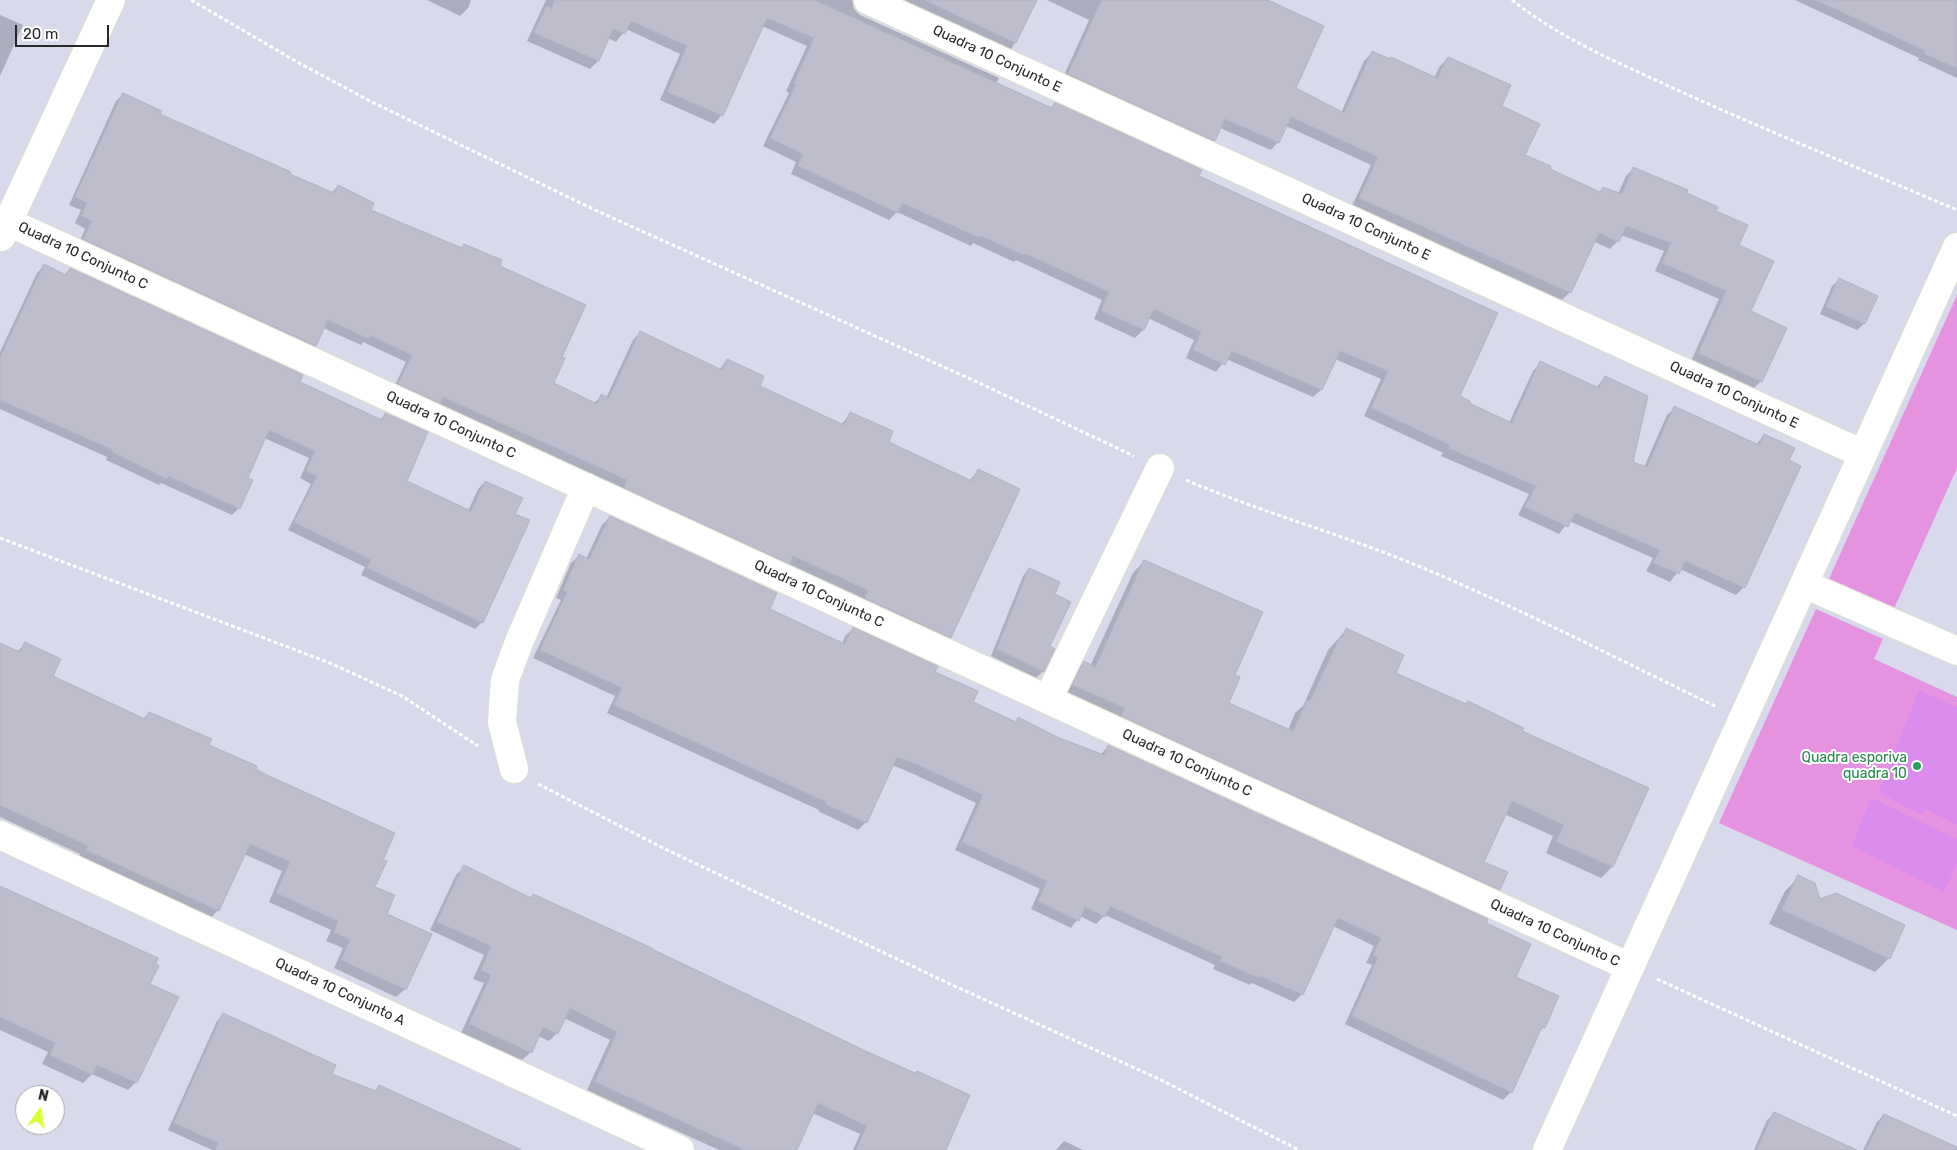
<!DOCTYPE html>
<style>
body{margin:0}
#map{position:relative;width:1957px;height:1150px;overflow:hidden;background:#d8d9eb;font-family:Rubik,sans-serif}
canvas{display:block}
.north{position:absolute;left:15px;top:1085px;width:50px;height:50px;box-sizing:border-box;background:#fff;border:1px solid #a9a9a9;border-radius:50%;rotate:13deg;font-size:14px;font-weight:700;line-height:20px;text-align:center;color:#282828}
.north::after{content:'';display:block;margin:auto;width:18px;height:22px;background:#d7ff32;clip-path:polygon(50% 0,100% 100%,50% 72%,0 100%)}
.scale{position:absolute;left:15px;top:25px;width:94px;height:22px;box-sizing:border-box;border:2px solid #282828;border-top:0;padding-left:6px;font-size:15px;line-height:18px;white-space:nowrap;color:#282828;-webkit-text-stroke:4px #fff;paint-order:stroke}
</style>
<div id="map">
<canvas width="1957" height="1150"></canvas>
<div class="north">N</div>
<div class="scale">20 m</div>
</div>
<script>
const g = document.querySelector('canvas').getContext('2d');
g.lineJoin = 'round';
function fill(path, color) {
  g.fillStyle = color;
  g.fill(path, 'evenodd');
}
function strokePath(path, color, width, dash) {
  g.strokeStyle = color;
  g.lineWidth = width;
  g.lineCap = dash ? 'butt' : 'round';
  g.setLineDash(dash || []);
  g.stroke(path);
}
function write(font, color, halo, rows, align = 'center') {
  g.font = font + ' Rubik,sans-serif';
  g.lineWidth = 4;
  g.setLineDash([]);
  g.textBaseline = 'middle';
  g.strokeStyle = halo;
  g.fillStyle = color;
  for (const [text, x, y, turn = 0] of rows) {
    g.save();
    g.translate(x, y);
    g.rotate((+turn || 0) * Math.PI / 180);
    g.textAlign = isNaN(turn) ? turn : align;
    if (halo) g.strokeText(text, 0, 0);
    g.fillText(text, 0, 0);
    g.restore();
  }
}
const green = new Path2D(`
 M1957 295V468L1893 611 1828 581Z
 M1816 609 1883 639 1874 659 1957 697V930L1719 823Z`);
const pitch = new Path2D(`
 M1919 690 1957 707V825L1925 809 1922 815 1879 792Z
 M1871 798 1957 839V864L1944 892 1852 846Z`);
const shadow = new Path2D(`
 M427 0H471L468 8 460 16Z
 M546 0H852L854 9 860 15 999 78 996 84 1050 109 1055 104 1197 176 1468 404 1509 423 1533 371 1541 363 1596 388 1605 377 1631 463 1644 467 1667 415 1675 408 1756 445 1764 435 1788 461 1744 587 1736 595 1680 569 1670 582 1646 571 1653 558 1569 521 1559 534 1518 515 1529 494 1441 456 1443 453 1364 416 1381 379 1335 359 1321 390 1313 397 1226 359 1216 372 1186 358 1194 340 1148 318 1143 330 1135 338 1094 319 1102 300 1016 260 1014 262 973 243 971 246 897 212 889 220 791 174 796 162 763 146 789 93 786 91 807 46 762 26 721 116 714 124 660 100 680 54 626 29 616 42 608 38 598 61 590 69 527 41Z
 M881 0H1035L1012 48 1005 56Z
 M1047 0H1265L1294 89 1341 113 1364 61 1372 53 1434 78 1440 66 1448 58 1500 107 1524 156 1548 169 1599 193 1603 188 1618 194 1626 176 1634 168 1685 194 1714 211 1738 246 1761 381 1753 389 1691 361 1719 299 1655 271 1664 251 1621 235 1618 241 1610 249 1593 241 1570 292 1562 300 1352 206 1371 165 1286 126 1278 142 1271 150 1220 128 1214 140 1206 148 1061 82 1089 20Z
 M1795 0H1957V78L1918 60 1919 58Z
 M0 15 23 25 0 76Z
 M123 94 158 115 331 193 338 186 369 211 460 249 464 245 498 267 560 358 552 383 594 403 601 396 606 398 633 340 640 332 719 370 727 360 758 387 841 425 851 413 887 443 969 481 978 471 950 637 943 644 858 606 862 598 788 564 782 570 617 495 621 488 437 404 392 391 406 362 363 342 361 345 323 328 315 346 308 353 77 247 85 229 75 223 81 210 69 205 116 101Z
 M44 266 64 275 70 269 298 383 380 420 386 414 405 482 468 511 478 489 485 482 514 515 482 622 475 629 361 575 365 567 288 530 311 484 300 478 309 458 264 438 246 478 239 508 232 515 161 483 159 485 106 460 107 457 0 409V352L37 273Z
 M1839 280 1877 296 1864 324 1857 330 1820 314 1832 286Z
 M610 517 768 610 842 644 845 636 853 629 934 672 971 703 1015 723 1019 719 1057 738 1101 754 1109 746 1485 923 1544 1027 1537 1033 1511 1092 1503 1100 1345 1024 1372 965 1366 963 1374 946 1333 926 1302 994 1294 1002 1252 983 1250 985 1213 969 1215 965 1105 915 1096 924 1080 916 1071 928 1031 909 1040 889 955 850 976 803 909 772 892 765 866 822 858 830 818 811 819 810 607 713 615 696 533 658 561 600 556 598 571 563 579 556 586 559 602 525Z
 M1144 561 1234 675 1227 703 1288 730 1295 713 1303 706 1328 650 1346 630 1395 673 1647 789 1612 867 1601 878 1546 853 1553 836 1504 814 1482 862 1499 889 1487 901 1062 696 1072 674 1084 663 1090 666 1133 573Z
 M1029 569 1053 595 1043 671 1036 678 991 656 1023 576Z
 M0 644 17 652 25 644 51 677 143 719 149 713 254 769 382 860 374 888 385 914 405 989 396 997 334 968 343 948 326 941 331 930 269 902 282 871 244 854 218 910 210 919 78 859 80 854 0 817Z
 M465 866 530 899 533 896 948 1150H853L860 1134 812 1113 796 1150H719L587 1090 610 1040 564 1018 557 1033 549 1041 538 1036 531 1052 522 1060 461 1033 484 983 473 979 484 955 430 930 456 875Z
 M1799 877 1819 901 1889 958 1875 972 1769 924 1785 891Z
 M0 888 149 985 136 1082 128 1090 92 1074 83 1083 42 1064 48 1052 0 1030Z
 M223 1015 331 1075 374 1092 379 1087 518 1150H212L168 1130 217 1021Z
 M1774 1114 1854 1150H1754L1767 1120Z
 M1884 1115 1957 1148V1150H1863L1877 1122Z
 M1064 1141 1083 1150H1056Z`);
const building = new Path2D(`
 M555 0H814L1052 108 1055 102 1202 170 1199 176 1498 313 1460 396 1470 401 1469 403 1512 423 1540 361 1599 388 1605 376 1648 396 1633 462 1647 467 1674 406 1759 445 1764 434 1795 448 1789 460 1801 466 1745 588 1685 561 1679 574 1653 563 1660 550 1575 513 1568 527 1525 507 1536 486 1448 448 1450 445 1371 408 1388 371 1340 351 1322 390 1232 351 1225 365 1193 350 1201 332 1154 309 1144 330 1101 311 1109 292 1024 253 1023 255 981 236 980 238 902 203 898 213 798 166 803 154 770 138 796 85 794 83 814 38 767 18 723 116 667 92 687 46 631 21 625 34 613 29 599 61 534 33 546 6 551 8Z
 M925 0H1037L1016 43Z
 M1102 0H1268L1324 26 1296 88 1344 113 1372 51 1390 59 1391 57 1437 78 1448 57 1511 85 1502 106 1540 124 1525 155 1551 166 1550 169 1600 192 1603 187 1622 194 1633 167 1688 190 1687 193 1718 207 1716 211 1748 225 1739 245 1774 261 1751 311 1787 328 1762 382 1698 353 1726 291 1662 263 1671 243 1626 226 1619 242 1599 233 1571 293 1359 198 1378 157 1291 117 1279 143 1225 119 1215 141 1068 74Z
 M1816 0H1957V68L1924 54 1925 51Z
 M123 93 162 111 160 114 291 172 290 174 334 193 338 185 374 203 371 210 462 248 464 244 502 260 500 266 586 305 562 357 565 358 554 383 597 404 601 394 609 398 640 331 722 370 727 359 764 376 760 386 844 425 850 412 893 431 889 442 972 481 978 469 1020 489 951 638 865 598 868 590 793 556 790 564 624 488 627 480 443 397 440 403 398 384 412 355 371 336 369 339 328 320 316 346 83 239 92 221 81 216 87 203 75 197Z
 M44 264 66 275 70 268 303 375 300 382 382 420 385 413 428 432 407 481 471 511 485 481 523 498 515 514 530 520 483 623 367 568 371 560 294 522 317 476 306 471 315 451 269 430 248 478 253 480 240 509 168 476 167 479 112 452 113 450 0 400V358Z
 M1839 278 1878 296 1865 324 1826 307Z
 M610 516 777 593 770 609 845 644 853 627 938 666 935 672 978 691 973 702 1016 722 1018 717 1057 737 1104 755 1108 745 1488 919 1486 923 1531 944 1516 977 1559 996 1545 1028 1542 1027 1512 1093 1352 1016 1378 957 1373 955 1381 938 1338 918 1303 995 1260 976 1259 978 1220 961 1222 957 1110 906 1105 917 1085 907 1079 921 1038 901 1047 881 962 842 983 795 918 765 897 757 867 823 825 804 826 802 614 705 622 688 540 650 567 592 563 590 579 554 589 559Z
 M1144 560 1263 612 1235 675 1240 677 1229 703 1293 731 1307 700 1310 701 1340 637 1342 638 1346 628 1404 655 1396 673 1466 704 1468 701 1524 728 1522 731 1649 788 1613 867 1556 842 1564 825 1512 801 1484 862 1508 872 1500 890 1121 716 1125 708 1072 685 1084 661 1095 667Z
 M1029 568 1060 582 1055 594 1071 602 1050 646 1055 649 1044 672 997 649Z
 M25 642 61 659 53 676 145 719 149 712 212 739 209 745 257 766 256 769 267 775 395 833 383 860 387 861 375 887 395 895 387 914 432 934 406 990 341 960 350 940 334 932 338 921 276 893 290 862 250 844 219 911 86 850 88 846 0 805V643L20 652Z
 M464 865 531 898 533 894 652 948V949L870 1053 915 1073 917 1071 970 1095 946 1150H856L867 1126 818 1103 797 1150H745L595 1082 617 1032 570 1008 558 1034 543 1027 532 1053 469 1024 491 975 481 970 491 946 437 922Z
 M1798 875 1815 883 1820 899 1836 893 1905 925 1890 959 1782 910Z
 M0 886 158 958 156 964 159 966 150 984 179 997 137 1083 97 1065 92 1075 50 1055 55 1043 0 1017Z
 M223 1013 336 1065 332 1074 376 1091 379 1085 522 1150H215L218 1143 174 1123Z
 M1774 1112 1857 1150H1757Z
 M1884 1114 1957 1147V1150H1866Z`);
const path = new Path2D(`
 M191 0 299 63 370 101 595 210 975 381 1134 456
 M1512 0C1561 39 1619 63 1675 89 1768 131 1863 170 1957 210
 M1186 480C1263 513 1345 535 1423 568 1523 610 1620 660 1717 707
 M0 538 330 663 402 696 478 746
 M538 784 665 849 948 983 1159 1079 1299 1150
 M1657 979 1957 1116`);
const minor = new Path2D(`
 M868 0 1863 454
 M8 222 1630 967
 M1 237 111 0
 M1804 584 1957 651
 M1048 699 1160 468
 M514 769 502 722 505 680 519 642 586 487
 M0 835 680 1150
 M1547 1150 1957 247`);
const markers = [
 [1917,766,5,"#2e9e5b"]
];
const streetNames = [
 ["Quadra 10 Conjunto E",997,59,25],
 ["Quadra 10 Conjunto E",1366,227,25],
 ["Quadra 10 Conjunto C",83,256,25],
 ["Quadra 10 Conjunto E",1734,395,25],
 ["Quadra 10 Conjunto C",451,425,25],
 ["Quadra 10 Conjunto C",819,594,25],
 ["Quadra 10 Conjunto C",1187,763,25],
 ["Quadra 10 Conjunto C",1555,933,25],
 ["Quadra 10 Conjunto A",340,992,25]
];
const leisureNames = [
 ["Quadra esporiva",1907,758],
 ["quadra 10",1907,774]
];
fill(green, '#e592e1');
fill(pitch, '#da8ced');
fill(shadow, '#0003');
fill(building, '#bdbdcc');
strokePath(building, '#b3b2c6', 1);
strokePath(minor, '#dee2ce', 30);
strokePath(path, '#fff', 3, [4, 2.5]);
strokePath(minor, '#fff', 28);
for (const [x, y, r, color] of markers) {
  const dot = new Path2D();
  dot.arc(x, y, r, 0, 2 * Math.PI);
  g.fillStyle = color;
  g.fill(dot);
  strokePath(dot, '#fff', 2);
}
write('14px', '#282828', '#fff', streetNames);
write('14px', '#27864d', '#fff', leisureNames, 'right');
</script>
